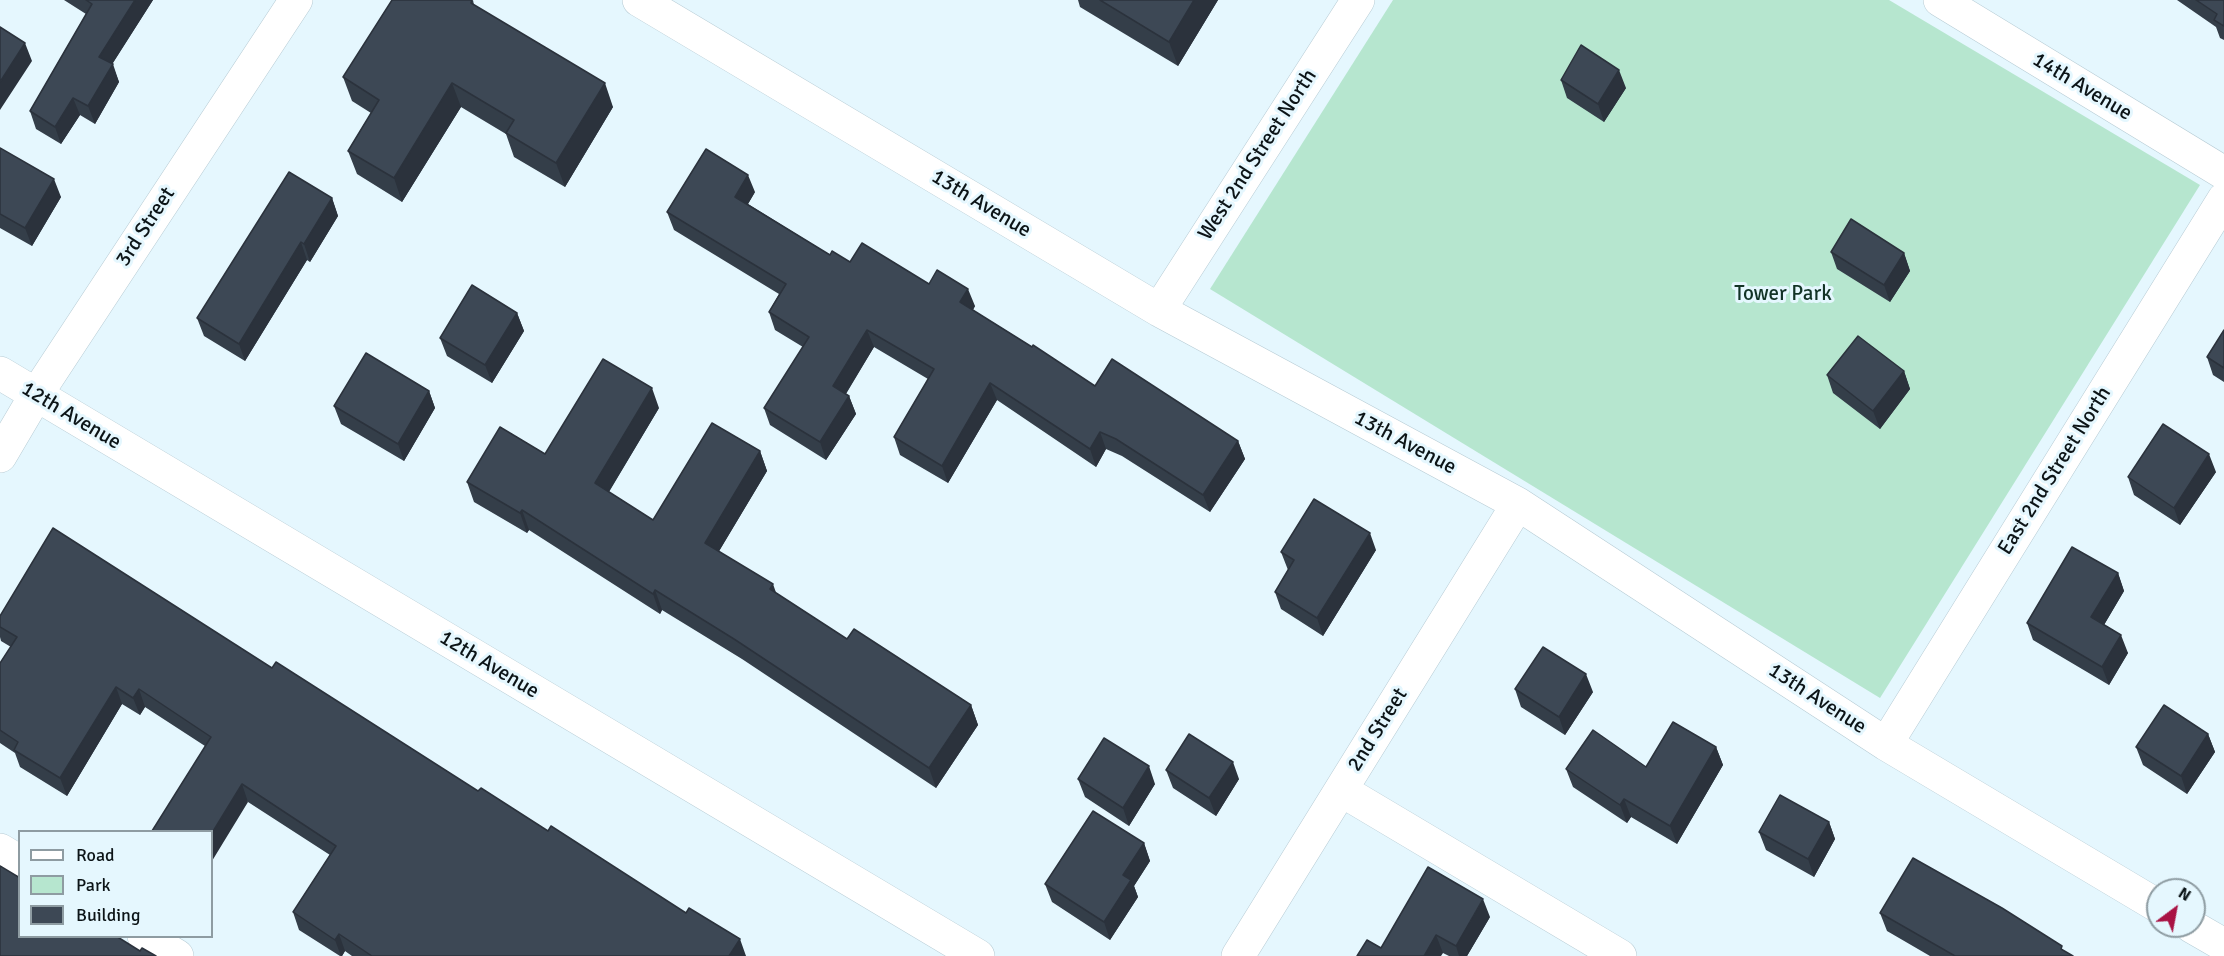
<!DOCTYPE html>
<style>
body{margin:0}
#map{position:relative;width:2224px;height:956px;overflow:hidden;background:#e5f7fe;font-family:Signika,sans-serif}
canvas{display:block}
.legend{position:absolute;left:18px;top:830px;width:195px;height:108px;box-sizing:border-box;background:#e5f7fe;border:2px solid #8e9ca2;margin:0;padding:8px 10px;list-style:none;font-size:18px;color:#0c1417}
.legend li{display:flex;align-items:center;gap:12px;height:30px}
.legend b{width:30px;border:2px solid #8e9ca2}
.north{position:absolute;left:2146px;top:878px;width:60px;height:60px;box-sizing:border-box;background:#e5f7fe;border:2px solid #8e9ca2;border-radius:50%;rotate:32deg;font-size:16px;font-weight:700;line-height:24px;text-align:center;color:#0c1417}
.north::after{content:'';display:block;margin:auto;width:21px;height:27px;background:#a91344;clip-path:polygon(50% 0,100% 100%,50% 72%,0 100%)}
</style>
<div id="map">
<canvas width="2224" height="956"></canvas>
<ul class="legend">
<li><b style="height:8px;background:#fff"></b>Road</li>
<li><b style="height:16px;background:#b6e6cf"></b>Park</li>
<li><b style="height:16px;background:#3d4855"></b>Building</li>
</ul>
<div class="north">N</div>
</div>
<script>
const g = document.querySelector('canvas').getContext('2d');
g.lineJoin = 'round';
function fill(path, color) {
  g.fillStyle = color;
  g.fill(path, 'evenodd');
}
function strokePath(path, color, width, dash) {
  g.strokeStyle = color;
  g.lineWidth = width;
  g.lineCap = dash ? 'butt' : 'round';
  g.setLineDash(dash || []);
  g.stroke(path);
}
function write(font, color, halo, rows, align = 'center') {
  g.font = font + ' Signika,sans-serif';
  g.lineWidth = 6;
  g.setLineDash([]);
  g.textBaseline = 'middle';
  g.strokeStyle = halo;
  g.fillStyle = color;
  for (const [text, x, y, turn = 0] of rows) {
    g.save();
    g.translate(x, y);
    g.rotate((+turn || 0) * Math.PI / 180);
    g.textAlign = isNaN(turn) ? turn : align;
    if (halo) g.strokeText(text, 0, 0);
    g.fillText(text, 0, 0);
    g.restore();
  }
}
const green = new Path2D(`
 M1393 0H1889L2200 185 1880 698 1210 289Z`);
const minor = new Path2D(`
 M639 0 1159 310 1518 504 1886 744 2158 906
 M1940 0 2224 173
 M1159 310 1358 0
 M0 373 978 956
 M0 456 36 395 296 0
 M1886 744 2224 199
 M1341 790 1620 956
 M0 850 20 862
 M2191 926 2224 945
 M144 936 177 956
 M1238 956 1518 504`);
const wall = new Path2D(`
 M64 0H153L112 64 119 82 95 124 80 115 61 144 36 129 30 111 86 14Z
 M473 0 474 5 613 107 565 187 514 157 506 134 461 107 402 202 357 174 348 151 371 113 352 101 343 77Z
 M1078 0H1218L1178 66 1080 7Z
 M2177 0H2224V40L2220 38 2216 27Z
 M1561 80 1626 88 1604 122 1567 98Z
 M0 148 61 197 32 246 0 228Z
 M755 192 748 204 830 255 850 262 929 284 975 306 973 310 1095 386 1238 441 1245 459 1210 512 1122 456 1106 449 1096 467 997 400 948 483 900 455 894 437 928 379 874 347 846 394 849 396 856 414 826 460 770 425 764 408 803 347 775 330 769 312 779 294 674 230 667 212Z
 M332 198 338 216 310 262 307 260 245 361 204 336 197 318Z
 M1831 252 1904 253 1910 271 1890 302 1837 269Z
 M517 313 524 331 492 383 447 356 440 338Z
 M2224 330V382L2213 375 2207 357Z
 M1904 371 1910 389 1880 429 1833 393 1827 375Z
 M429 391 435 408 404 461 341 424 334 406Z
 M659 408 609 492 653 520 760 451 767 471 719 551 776 593 847 639 971 705 978 725 936 788 742 659 662 610 660 614 529 530 527 533 474 502 467 482 545 454Z
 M2216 472 2180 525 2134 495 2128 477Z
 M1376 550 1323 636 1281 609 1275 592 1288 570 1281 552Z
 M2118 573 2124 591 2104 625 2128 653 2109 685 2033 640 2027 623Z
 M0 616 272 668 478 791 548 831 746 956H352L345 951 342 956H340L299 930 293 912 330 855 248 802 205 746 145 707 140 715 122 704 67 796 20 767 15 753 0 743V663L11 647 1 641 0 637Z
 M1515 689 1593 692 1565 735 1521 707Z
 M2208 734 2215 752 2187 794 2143 765 2136 747Z
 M1716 747 1723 765 1677 844 1631 817 1627 823 1573 787 1566 769 1646 767Z
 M1166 770 1239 779 1216 816 1173 788Z
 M1078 779 1155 784 1129 826 1085 797Z
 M1829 822 1835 839 1814 877 1766 850 1759 832Z
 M1144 843 1150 861 1134 886 1138 897 1110 940 1052 902 1045 884Z
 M1880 913 2064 951 2073 956H1930L1887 931Z
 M1490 917 1467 956H1449L1443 953 1357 956 1381 948Z`);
const shadedWall = new Path2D(`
 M135 0H153L106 74 99 57Z
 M1194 0H1218L1178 66 1169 42Z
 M25 43 32 61 0 110V82Z
 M113 64 119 82 95 124 88 106Z
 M1619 70 1626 88 1604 122 1598 104Z
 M452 83 461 107 402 202 394 178Z
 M605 83 613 107 565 187 556 163Z
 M73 98 80 115 61 144 55 127Z
 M748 175 755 192 742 214 735 197Z
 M54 179 61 197 32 246 25 228Z
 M332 198 338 216 310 262 304 244Z
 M301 242 307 260 245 361 239 344Z
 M1904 253 1910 271 1890 302 1884 285Z
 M968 289 975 306 967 320 960 302Z
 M517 313 524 331 492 383 485 365Z
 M867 330 874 347 840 403 833 386Z
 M1904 371 1910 389 1880 429 1873 411Z
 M990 383 997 400 948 483 942 466Z
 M652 388 659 408 602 503 595 483Z
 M429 391 435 408 404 461 398 444Z
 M849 396 856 414 826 460 820 442Z
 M1100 432 1106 449 1096 467 1090 449Z
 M1238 441 1245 459 1210 512 1203 495Z
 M760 451 767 471 712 563 705 543Z
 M2209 454 2216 472 2180 525 2174 508Z
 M522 510 529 530 527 533 520 513Z
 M1370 533 1376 550 1323 636 1317 618Z
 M2118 573 2124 591 2098 635 2091 617Z
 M773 584 780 604 770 589Z
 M655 590 662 610 660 614 653 594Z
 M2121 635 2128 653 2109 685 2102 667Z
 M1586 674 1593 692 1565 735 1559 717Z
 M116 687 122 704 67 796 60 778Z
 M139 689 145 707 140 715 133 698Z
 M971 705 978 725 936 788 929 768Z
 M2208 734 2215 752 2187 794 2181 776Z
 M1716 747 1723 765 1677 844 1670 826Z
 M1233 762 1239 779 1216 816 1209 798Z
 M1149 766 1155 784 1129 826 1123 808Z
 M242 784 248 802 212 861V833Z
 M1624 799 1631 817 1627 823 1620 805Z
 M1829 822 1835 839 1814 877 1808 859Z
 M1144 843 1150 861 1134 886 1138 897 1110 940 1104 922 1123 875Z
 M1483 899 1490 917 1467 956H1459L1456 946Z
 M339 934 345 951 342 956H341L335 940Z
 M1436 935 1443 953 1441 956H1424Z
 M740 939 746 956H729Z`);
const building = new Path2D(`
 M86 0H135L99 57 113 64 88 106 73 98 55 127 30 111 92 4Z
 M392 0H472L471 3 605 83 556 163 506 133 514 120 452 83 394 178 348 151 379 100 343 77Z
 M1100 0H1194L1169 42Z
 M2196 0H2224V26L2214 20 2217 14Z
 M0 27 25 43 0 82Z
 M1581 45 1619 70 1598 104 1561 80Z
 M0 148 54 179 25 228 0 214Z
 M706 149 748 175 735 197 830 255 832 251 850 262 862 243 929 284 937 270 968 289 960 302 1032 347 1033 345 1095 386 1112 359 1238 441 1203 495 1116 439 1100 432 1090 449 990 383 942 466 894 437 934 369 867 330 833 386 849 396 820 442 764 408 809 337 769 312 786 284 667 212Z
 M289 172 332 198 304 244 301 242 239 344 197 318Z
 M1851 219 1904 253 1884 285 1831 252Z
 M472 285 517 313 485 365 440 338Z
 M2224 330V368L2207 357Z
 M1858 336 1904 371 1873 411 1827 375Z
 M366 353 429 391 398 444 334 406Z
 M603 359 652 388 595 483 653 520 712 423 760 451 705 543 773 584 770 589 847 639 854 629 971 705 929 768 734 639 655 590 653 594 522 510 520 513 467 482 500 427 545 454Z
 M2163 424 2209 454 2174 508 2128 477Z
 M1314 499 1370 533 1317 618 1275 592 1294 560 1281 552Z
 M53 528 272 668 276 662 478 791 481 788 548 831 551 826 686 913 689 908 740 939 729 956H372L339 934 335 940 293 912 336 846 242 784 212 833V831H152L211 737 139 689 133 698 116 687 60 778 14 750 18 742 0 730V663L17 637 0 627V616Z
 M2072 547 2118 573 2091 617 2121 635 2102 667 2027 623Z
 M1543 647 1586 674 1559 717 1515 689Z
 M2164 705 2208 734 2181 776 2136 747Z
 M1673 722 1716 747 1670 826 1624 799 1620 805 1566 769 1593 730 1646 767Z
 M1189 734 1233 762 1209 798 1166 770Z
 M1104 738 1149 766 1123 808 1078 779Z
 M1780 795 1829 822 1808 859 1759 832Z
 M1093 811 1144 843 1123 875 1131 880 1104 922 1045 884Z
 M1913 858 2002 908 2062 946 2061 949 2073 956H1955L1880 913Z
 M0 866 20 878V936H116L140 951 142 948 156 956H0Z
 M1428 867 1483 899 1456 946 1436 935 1424 956H1357L1367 940 1381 948Z`);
const streetNames = [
 ["14th Avenue",2082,87,31],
 ["West 2nd Street North",1258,155,-57],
 ["13th Avenue",981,204,31],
 ["3rd Street",146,227,-57],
 ["12th Avenue",71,416,31],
 ["13th Avenue",1405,443,28],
 ["East 2nd Street North",2055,471,-58],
 ["12th Avenue",489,665,31],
 ["13th Avenue",1817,699,33],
 ["2nd Street",1378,730,-58]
];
const parkNames = [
 ["Tower Park",1783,294]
];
fill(green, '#b6e6cf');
strokePath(minor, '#b6cbd4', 34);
strokePath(minor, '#fff', 33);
fill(wall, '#343e49');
fill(shadedWall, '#2b323c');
fill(building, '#3d4855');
strokePath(building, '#2b323c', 1.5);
write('21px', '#0c1417', '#e5f7fe', streetNames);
write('21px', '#123326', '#e5f7fe', parkNames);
</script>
